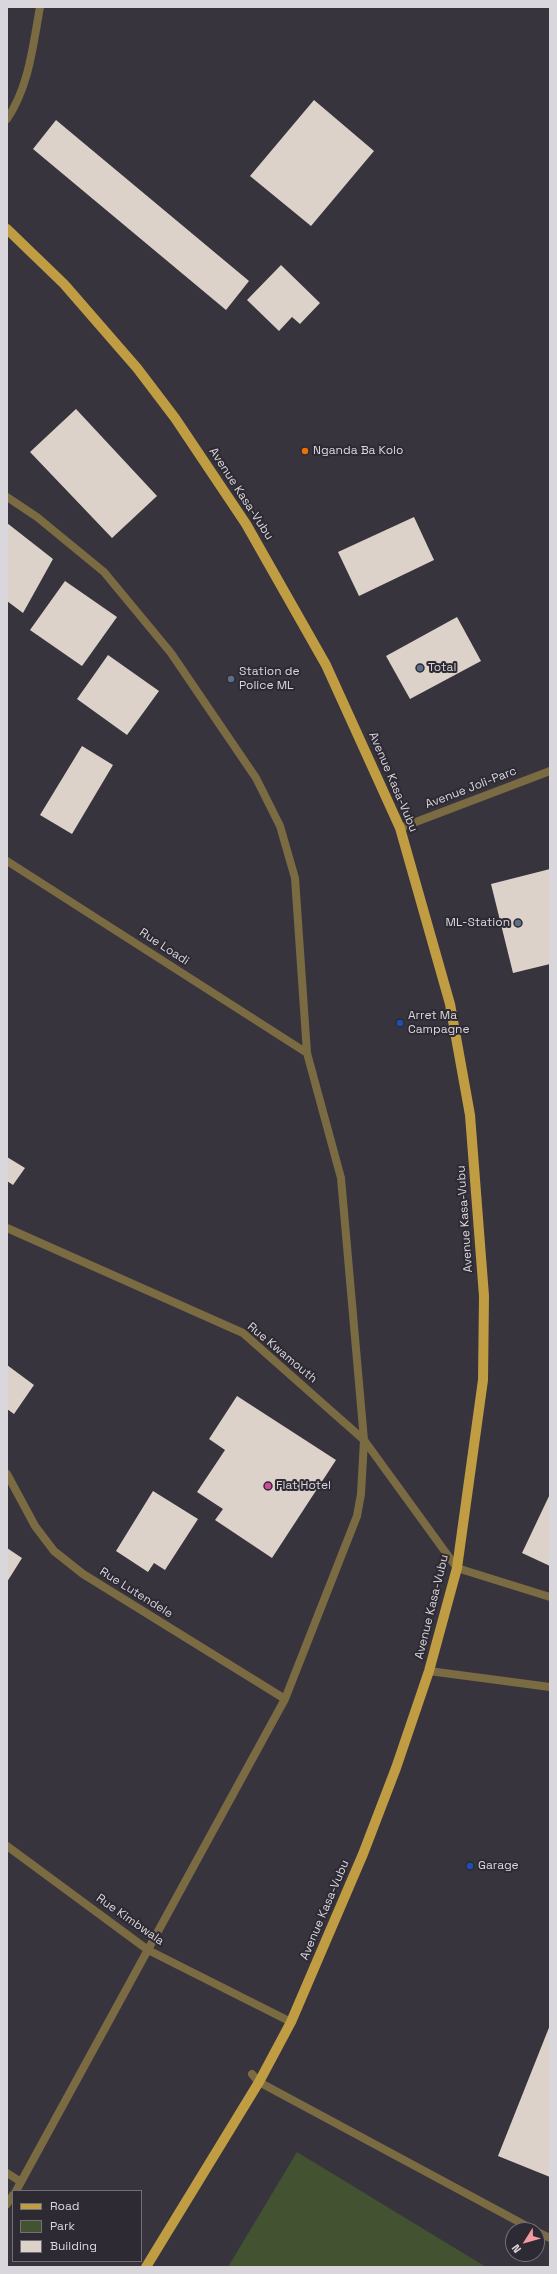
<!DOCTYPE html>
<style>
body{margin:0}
#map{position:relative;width:557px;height:2274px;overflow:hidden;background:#38343d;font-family:"Space Grotesk",sans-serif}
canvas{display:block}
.frame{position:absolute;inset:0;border:8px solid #d9d6dc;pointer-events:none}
.legend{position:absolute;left:12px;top:2190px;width:130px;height:72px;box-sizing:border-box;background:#2e2a33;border:1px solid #726f77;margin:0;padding:5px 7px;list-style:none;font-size:12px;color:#d9d6dc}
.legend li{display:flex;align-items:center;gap:8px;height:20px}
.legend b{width:20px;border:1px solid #726f77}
.north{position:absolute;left:505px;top:2222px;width:40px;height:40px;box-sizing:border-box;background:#2e2a33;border:1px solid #726f77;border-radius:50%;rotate:233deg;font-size:11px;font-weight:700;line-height:16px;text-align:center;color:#d9d6dc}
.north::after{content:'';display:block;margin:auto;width:14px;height:18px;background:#f49aa3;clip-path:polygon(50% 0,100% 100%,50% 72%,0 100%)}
</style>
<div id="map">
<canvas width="557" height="2274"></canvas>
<div class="frame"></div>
<ul class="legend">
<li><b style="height:5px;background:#c09d43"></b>Road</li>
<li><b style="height:11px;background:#435231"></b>Park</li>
<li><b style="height:11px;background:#ddd2ca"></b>Building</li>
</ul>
<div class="north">N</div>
</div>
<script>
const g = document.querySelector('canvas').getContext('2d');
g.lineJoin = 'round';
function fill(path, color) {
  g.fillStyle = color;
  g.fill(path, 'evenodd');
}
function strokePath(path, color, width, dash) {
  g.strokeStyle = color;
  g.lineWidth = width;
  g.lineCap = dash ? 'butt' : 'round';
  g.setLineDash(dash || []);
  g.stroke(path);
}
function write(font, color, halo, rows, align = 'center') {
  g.font = font + ' "Space Grotesk",sans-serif';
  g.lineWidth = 4;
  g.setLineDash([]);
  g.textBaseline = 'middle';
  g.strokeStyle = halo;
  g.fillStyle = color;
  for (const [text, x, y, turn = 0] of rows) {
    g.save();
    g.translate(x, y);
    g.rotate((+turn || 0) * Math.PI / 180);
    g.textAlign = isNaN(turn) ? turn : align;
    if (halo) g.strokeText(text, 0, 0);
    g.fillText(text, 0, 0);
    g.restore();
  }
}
const green = new Path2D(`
 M297 2152 486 2267H228Z`);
const building = new Path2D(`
 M314 100 374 151 311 226 250 176Z
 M56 120 249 281 226 310 33 149Z
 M281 265 320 303 300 324 292 317 279 331 247 300Z
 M76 409 157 496 112 538 30 452Z
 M414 517 434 560 359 596 338 552Z
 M7 523 53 559 23 613 7 601Z
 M65 581 117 617 82 666 30 630Z
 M457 617 481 661 410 699 386 656Z
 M108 655 159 691 127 735 77 699Z
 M82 746 113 765 72 834 40 815Z
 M550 869V964L513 973 491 884Z
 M7 1157 25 1168 13 1185 7 1181Z
 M7 1365 34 1385 14 1414 7 1409Z
 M237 1396 336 1460 272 1558 215 1520 223 1509 197 1492 225 1450 209 1439Z
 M153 1491 198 1519 165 1570 154 1563 148 1572 116 1551Z
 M550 1494V1566L522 1553Z
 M7 1548 22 1558 7 1582Z
 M550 2025V2177L498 2156Z`);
const minor = new Path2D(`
 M7 119C29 87 33 45 40 7
 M7 497 37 517 104 572 171 653 256 778 280 826 295 878 307 1053 341 1178 364 1440 361 1494 357 1516 285 1699 16 2191
 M7 861 307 1053
 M7 1228 243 1333 364 1440 457 1568 550 1597
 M7 1474 35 1526 54 1551 83 1574 285 1699
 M429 1671 550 1687
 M7 1846 148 1950 291 2022
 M252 2074 259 2082 534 2230
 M7 2173 21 2182
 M7 2204 13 2195
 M537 2232 550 2238`);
const tertiary = new Path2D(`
 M400 828 550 771`);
const primary = new Path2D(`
 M7 229 64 284 137 368 175 418 246 524 326 665 400 828 450 1004 470 1115 484 1296 483 1380 457 1568 429 1671 396 1768 363 1854 291 2022 259 2082 146 2267`);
const markers = [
 [305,451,4,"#e8710a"],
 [420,668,4,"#5c6f8a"],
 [231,679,4,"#5c6f8a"],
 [518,923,4,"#5c6f8a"],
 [400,1023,4,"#1a4fb4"],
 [268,1486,4,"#d1479c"],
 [470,1866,4,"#1a4fb4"]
];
const poiNames = [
 ["Nganda Ba Kolo",313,451],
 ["Total",428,668],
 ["Station de",239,672],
 ["Police ML",239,686],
 ["ML-Station",510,923,"right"],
 ["Arret Ma",408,1016],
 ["Campagne",408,1030],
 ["Flat Hotel",276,1486],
 ["Garage",478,1866]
];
const streetNames = [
 ["Avenue Kasa-Vubu",241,494,57],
 ["Avenue Kasa-Vubu",393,782,67],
 ["Avenue Joli-Parc",471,788,-21],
 ["Rue Loadi",164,947,33],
 ["Avenue Kasa-Vubu",465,1219,-94],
 ["Rue Kwamouth",282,1353,40],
 ["Rue Lutendele",136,1593,32],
 ["Avenue Kasa-Vubu",432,1607,-76],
 ["Avenue Kasa-Vubu",325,1910,-67],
 ["Rue Kimbwala",130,1920,35]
];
fill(green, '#435231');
fill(building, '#ddd2ca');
strokePath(minor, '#7b6b42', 8);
strokePath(tertiary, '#7b6b42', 8);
strokePath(primary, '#c09d43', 10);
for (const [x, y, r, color] of markers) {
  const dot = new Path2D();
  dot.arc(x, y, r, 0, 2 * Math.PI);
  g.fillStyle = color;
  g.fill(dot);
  strokePath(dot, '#2e2a33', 1.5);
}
write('12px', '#d9d6dc', '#2e2a33', poiNames, 'left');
write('12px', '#d9d6dc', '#2e2a33', streetNames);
</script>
